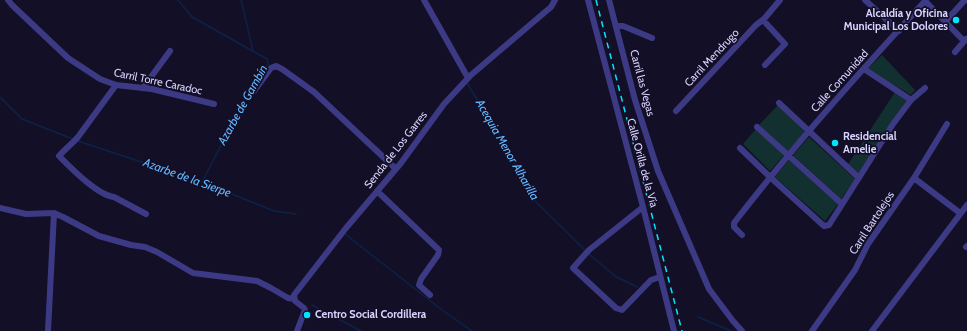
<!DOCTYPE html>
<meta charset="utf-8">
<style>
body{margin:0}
canvas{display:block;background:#130f26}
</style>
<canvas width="967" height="331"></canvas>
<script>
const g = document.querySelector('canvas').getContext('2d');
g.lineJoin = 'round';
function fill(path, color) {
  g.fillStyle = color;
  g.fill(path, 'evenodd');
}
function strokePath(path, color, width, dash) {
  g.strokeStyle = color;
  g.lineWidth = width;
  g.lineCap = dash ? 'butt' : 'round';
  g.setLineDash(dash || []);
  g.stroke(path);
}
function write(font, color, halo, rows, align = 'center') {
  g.font = font + ' Cabin,sans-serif';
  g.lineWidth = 3.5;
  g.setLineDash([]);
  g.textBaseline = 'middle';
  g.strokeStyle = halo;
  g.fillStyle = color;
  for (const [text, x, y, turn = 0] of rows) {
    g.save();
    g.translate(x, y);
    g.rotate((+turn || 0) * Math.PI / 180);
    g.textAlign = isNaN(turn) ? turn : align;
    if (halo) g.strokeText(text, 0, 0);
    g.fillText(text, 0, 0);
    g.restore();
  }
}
const green = new Path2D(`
 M882 55 915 90 911 95 867 69Z
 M895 92 907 101 857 175 847 166Z
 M778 105 805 132 787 152 759 125Z
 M756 129 784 155 770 171 743 144Z
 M809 137 855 179 841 199 793 155Z
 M789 160 838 204 825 221 775 177Z`);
const stream = new Path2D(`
 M178 0 192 17 267 59 268 64 253 84 202 182
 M241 0 253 51
 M467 83 505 145 535 201 584 249
 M0 97 22 119 73 139
 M78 141 202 182 274 211 296 214
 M345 234 442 310 472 331
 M589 254 615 276 637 287
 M312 305 361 331
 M698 317 731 331`);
const minor = new Path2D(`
 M8 0 12 5 68 58 100 79 116 85 152 89 214 104
 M424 0 468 78
 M588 0 643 207 674 331
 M609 0 635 100 658 171 709 289 733 321 742 331
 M865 0 899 31
 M925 1 964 41
 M763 20 785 44 765 65
 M945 22 964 1 967 0
 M616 26H623L652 38
 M955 52 966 39
 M864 69 911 100
 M116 85 78 137C72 144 65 149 59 156 71 168 97 195 114 197L146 214
 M143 88 170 51
 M254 91 271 68 276 66 282 69 314 92 396 169
 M779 103 859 178
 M676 111 756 25 764 19 780 0
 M757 127 842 204
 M740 148 770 177 824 226 829 225 893 124 911 100 925 88
 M914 178 960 213
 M377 191 439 250 438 255 421 279 419 285 430 295
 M643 207 589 250 573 268 616 308 622 310 651 280 660 277
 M0 208 26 214 54 213 63 217 99 236 131 245 145 247 157 252 193 273 257 281 271 288 288 298 294 299
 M742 235 734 227V223C794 145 860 72 926 0
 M966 247 967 246
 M48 331 54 213
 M297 331 305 310 304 308 295 301 294 295 346 228 401 163 444 104 471 75 551 7 555 0
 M812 331 855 270 868 244 914 178 947 124
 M872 331 967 205`);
const rail = new Path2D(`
 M596 0 682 331`);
const markers = [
 [956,20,4,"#00e5ff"],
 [835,143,4,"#00e5ff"],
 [307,315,4,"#00e5ff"]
];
const poiNames = [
 ["Alcaldía y Oficina",948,14,"right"],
 ["Municipal Los Dolores",948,27,"right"],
 ["Residencial",843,137],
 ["Amelie",843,150],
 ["Centro Social Cordillera",315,315]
];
const streetNames = [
 ["Carril Mendrugo",712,58,-47],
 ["Calle Comunidad",840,81,-48],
 ["Carril Torre Caradoc",158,82,12],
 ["Carril las Vegas",642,83,75],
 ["Senda de Los Garres",396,150,-52],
 ["Calle Orilla de la Vía",642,163,75],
 ["Carril Bartolejos",872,223,-57]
];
const waterNames = [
 ["Azarbe de Gambín",243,105,-61],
 ["Acequia Menor Alharilla",507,150,60],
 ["Azarbe de la Sierpe",187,178,20]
];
fill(green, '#12302f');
strokePath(stream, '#0c2248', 1.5);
strokePath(minor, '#3d3a85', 6);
strokePath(rail, '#00e5ff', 1.5, [6, 5]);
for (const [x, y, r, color] of markers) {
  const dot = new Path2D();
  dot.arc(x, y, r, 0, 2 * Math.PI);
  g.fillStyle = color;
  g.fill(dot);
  strokePath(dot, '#130f26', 1.5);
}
write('bold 11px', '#d9d4ff', '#130f26', poiNames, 'left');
write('11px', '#d9d4ff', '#130f26', streetNames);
write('italic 12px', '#62b6ff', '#130f26', waterNames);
</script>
